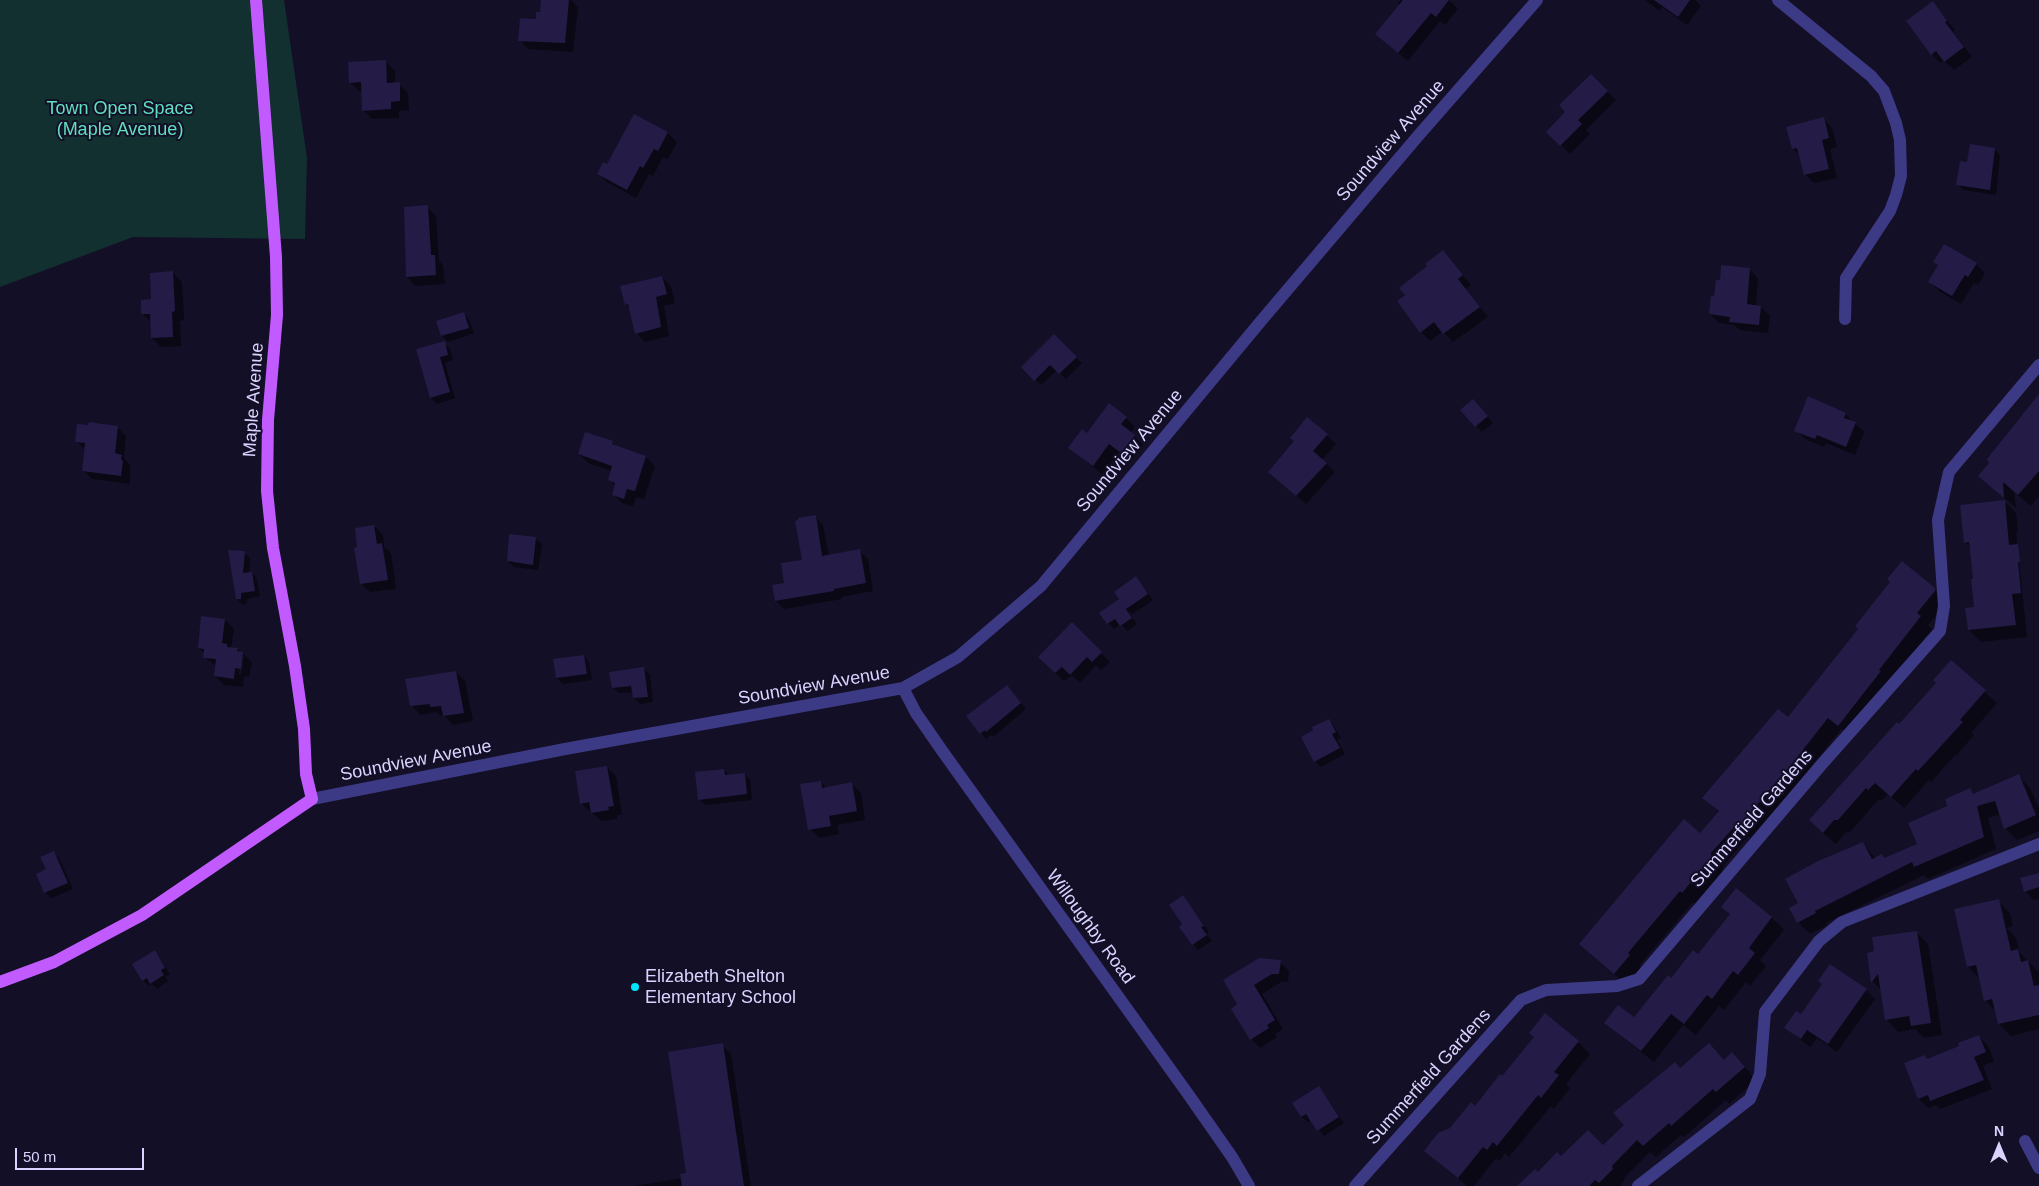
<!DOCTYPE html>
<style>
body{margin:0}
#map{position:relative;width:2039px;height:1186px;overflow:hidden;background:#130f26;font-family:Arial,sans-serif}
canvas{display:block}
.north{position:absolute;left:1974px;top:1121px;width:50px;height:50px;-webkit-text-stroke:4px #130f26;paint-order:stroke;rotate:0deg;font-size:14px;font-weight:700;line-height:20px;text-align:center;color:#d9d4ff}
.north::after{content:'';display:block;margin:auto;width:18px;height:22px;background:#d9d4ff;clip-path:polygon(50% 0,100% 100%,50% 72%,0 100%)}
.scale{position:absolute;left:15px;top:1148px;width:129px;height:22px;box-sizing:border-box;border:2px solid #d9d4ff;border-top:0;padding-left:6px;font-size:15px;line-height:18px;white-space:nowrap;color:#d9d4ff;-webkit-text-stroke:4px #130f26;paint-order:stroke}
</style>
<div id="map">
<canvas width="2039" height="1186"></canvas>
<div class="north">N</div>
<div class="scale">50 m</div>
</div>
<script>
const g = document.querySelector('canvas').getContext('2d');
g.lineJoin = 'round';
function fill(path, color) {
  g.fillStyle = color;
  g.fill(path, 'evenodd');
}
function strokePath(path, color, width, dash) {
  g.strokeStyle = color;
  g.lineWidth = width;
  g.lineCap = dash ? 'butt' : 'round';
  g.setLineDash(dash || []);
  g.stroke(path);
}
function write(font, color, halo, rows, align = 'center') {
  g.font = font + ' Arial,sans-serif';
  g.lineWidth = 4;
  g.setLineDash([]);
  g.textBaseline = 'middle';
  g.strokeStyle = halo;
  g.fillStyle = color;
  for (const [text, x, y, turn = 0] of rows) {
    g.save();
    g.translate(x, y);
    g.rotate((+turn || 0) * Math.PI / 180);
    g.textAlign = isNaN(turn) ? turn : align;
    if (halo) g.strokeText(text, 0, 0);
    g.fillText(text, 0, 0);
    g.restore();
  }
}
const green = new Path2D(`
 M0 0H284L307 158 305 239 133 237 0 287Z`);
const shadow = new Path2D(`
 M543 0H571L578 7 573 52 528 49 520 40 541 14Z
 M1401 0H1449L1458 9 1445 25 1440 21 1408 61 1377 34 1400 5 1398 3Z
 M1645 0H1695L1701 6 1687 25 1662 7 1660 11Z
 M1932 3 1955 30 1953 32 1972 57 1954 70 1944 61 1940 63 1932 54Z
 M386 62 395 71V84H399L408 93 409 110 399 111V118L372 119 363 110V91H359L350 82Z
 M1591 75 1616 100 1586 130 1590 134 1570 154 1547 132 1567 112Z
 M635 116 668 133 677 142 668 159 663 157 653 176 649 174 636 198 607 182 598 173 608 166Z
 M1823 119 1832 128 1837 147 1830 149 1837 178 1814 183 1805 174 1800 156 1793 149Z
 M1994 149 2000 155 1996 195 1963 190 1958 184Z
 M427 207 436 216 439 261 443 265 445 284 416 286 407 277Z
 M1443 252 1471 285 1466 289 1488 317 1453 342 1443 331 1430 341 1421 332 1406 295Z
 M1976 264 1985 273 1978 285 1974 283 1961 304 1939 291 1930 282Z
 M1749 269 1758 278 1756 306 1761 307 1770 316 1768 333 1740 330 1734 325 1719 323 1710 314 1715 298Z
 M173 273 182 282 184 320 180 321 181 346 161 347 152 338V323L143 314Z
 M662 277 671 286 675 303 664 306 669 336 645 342 636 333 630 309 626 304Z
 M463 313 469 319 474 333 448 342 442 336 437 322Z
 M1054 336 1082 363 1066 379 1057 370 1041 385 1023 367Z
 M444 343 450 349 453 360 445 363 455 398 437 404 431 398 417 350Z
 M2039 396V496L2031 506 2014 492 2016 508 1979 476Z
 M1809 397 1845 414 1864 432 1855 455 1826 443 1824 447 1805 439 1796 430Z
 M1479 406 1493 423 1482 432 1462 410Z
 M1126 418 1135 427 1130 433 1143 445 1131 461 1119 452 1102 474 1070 448 1087 434Z
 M1307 418 1336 444 1322 460 1335 472 1306 504 1279 481Z
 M117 427 126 436 124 458 130 465V484L92 479 83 470 86 451 76 441Z
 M612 442 617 448 646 457 655 466 644 499 636 497 633 507 622 503 613 494 616 486 609 480 612 471 588 463 579 454Z
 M2004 501 2016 513 2018 532 2016 533 2027 637 1981 642 1969 630 1967 609 1975 608V580L1971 548 1965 542Z
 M815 516 823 525 829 556 859 551 868 559 873 591 841 597 842 599 784 609 776 601 785 584 803 561Z
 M374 526 383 535 384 547 391 553 396 589 370 592 361 583 359 548Z
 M536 539 542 544 538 570 514 567 508 561Z
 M244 553 250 558 249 574 252 573 257 579 260 596 247 599 246 604 243 605 237 599Z
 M1136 577 1153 600 1133 614 1128 611 1137 624 1127 631 1121 624 1114 629 1108 623 1119 601 1124 604Z
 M1934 589 1946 604 1928 625 1932 629 1890 682 1851 737 1841 729 1807 772 1751 838 1748 836 1723 866V870L1695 904 1693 902 1639 966 1641 968 1627 985 1593 956 1581 944 1700 835 1719 812 1704 798 1788 718Z
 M225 620 234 629 231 648 237 649 252 662 249 677 244 676 243 687 224 685 215 676 216 666 204 657 205 654 199 648ZM241 656H244L241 675H239Z
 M1072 624 1110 662 1101 670 1096 665 1080 683 1072 675 1064 681 1039 657Z
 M584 656 589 662 592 680 563 684 557 678Z
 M1951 662 1997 703 1971 733 1974 735 1956 756 1955 755 1931 782 1929 780 1904 808 1888 794 1881 801 1879 799 1850 832 1847 831 1836 844 1822 832 1899 726 1937 683Z
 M644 669 650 675 653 702 640 704 634 698V692L619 693 613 688Z
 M456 672 465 681 473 721 453 725 444 715 440 716 437 712 421 715 412 706Z
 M1007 686 1026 709 993 737 991 735 986 739 981 733Z
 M1329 720 1334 726 1341 738 1337 740 1345 754 1321 767 1315 761Z
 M607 767 616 776 622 815H617V819L601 821 581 803Z
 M724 770 729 775 745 774 750 780 752 800 705 805 699 799Z
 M2018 776 2030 788 2039 808V831L2017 840 2005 828 2001 814 1988 818 1996 849 1928 879 1924 875 1826 923 1827 925 1810 934 1798 922 1800 904 1863 843 1876 859 1882 856 1885 859 1918 845 1948 806 1970 790 1974 795Z
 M821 782 827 788 852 784 861 793 865 820 837 825 839 834 819 838 810 829Z
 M53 852 59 858 73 889 51 898 46 893 37 874 47 870Z
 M2039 874V899L2034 900 2025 891Z
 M1736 890 1772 918 1784 930 1760 960 1766 966 1750 986 1746 982 1724 1010 1719 1006 1696 1035 1683 1025 1654 1062 1618 1034 1606 1022 1634 1019 1671 980 1699 956 1731 915 1722 907Z
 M1183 897 1209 932 1206 934 1212 941 1198 950 1193 944 1184 925Z
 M1998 901 2010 913 2013 926 2006 928 2016 938 2020 953 2039 972V1029L2011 1036 1999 1024 1996 1011 1985 1000 1980 979 1968 967 1955 910ZM2004 913V915L1962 927 1961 925Z
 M1916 932 1928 944 1942 1035 1924 1038 1915 1029 1898 1032 1886 1019 1882 991 1873 982 1868 954Z
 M155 952 170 974 165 977 168 981 157 989 152 984 149 986 143 980Z
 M1280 962 1289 971 1288 982H1281L1262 994 1283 1029 1275 1034 1277 1037 1260 1048 1251 1039 1239 1005 1224 981Z
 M1866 990 1875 999 1837 1052 1817 1038 1810 1047 1786 1028 1801 1016Z
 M1979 1037 1988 1046 1994 1061 1983 1066 1992 1089 1940 1109 1936 1105 1928 1108 1919 1099 1906 1064 1925 1057 1928 1060 1961 1047Z
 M1578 1042 1590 1054 1566 1084 1570 1088 1554 1109 1551 1106 1509 1157 1505 1153 1499 1161 1496 1158 1474 1186H1467L1426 1151 1475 1107 1503 1078Z
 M722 1045 731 1054 751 1186H634L682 1178 687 1174Z
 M1709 1045 1725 1061 1744 1066 1756 1080 1729 1104 1726 1100 1684 1137 1681 1135 1656 1157 1650 1152 1624 1178V1181L1620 1186H1523L1538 1173 1561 1158 1603 1147 1681 1069Z
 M1319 1087 1344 1123 1324 1136 1311 1120 1308 1122 1302 1117 1293 1103Z`);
const building = new Path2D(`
 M541 0H569L565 43 518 41 520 18 536 19V12H540Z
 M1403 0H1449L1436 17 1431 13 1398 53 1375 34Z
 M1654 0H1690L1678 17Z
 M1933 1 1947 21 1945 22 1964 47 1944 62 1936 51 1931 55 1906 21Z
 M386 60 387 83 400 82V101L391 102V109L362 111 361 82 349 83 348 62Z
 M1591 74 1608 91 1578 120 1582 124 1560 146 1546 132 1565 112 1559 105Z
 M634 114 668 132 658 151 654 149 643 168 640 166 627 190 597 174 603 162 607 164Z
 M1824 117 1829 138 1822 140 1829 169 1804 175 1797 148 1792 149 1786 127Z
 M1970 144 1995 148 1990 190 1956 185 1960 161 1967 162Z
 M428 205 431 255H435L436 275 406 277 404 207Z
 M1944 244 1977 263 1968 277 1965 275 1952 296 1928 282 1938 265 1933 262Z
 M1443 250 1463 275 1458 279 1480 307 1443 334 1434 322 1420 333 1397 301 1405 295 1399 288 1427 266 1425 264Z
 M1721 265 1750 268 1747 304 1761 306 1759 325 1729 322 1730 317 1709 314 1711 296H1714L1716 280H1720Z
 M173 271 175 311 172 312 173 337 151 338 150 314H141V300L151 299 150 273Z
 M662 276 667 294 656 297 661 327 635 334 628 304 625 305 620 286Z
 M464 312 469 328 441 336 436 321Z
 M1054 334 1077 357 1059 374 1050 365 1034 381 1021 367Z
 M445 341 448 355 440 357 450 392 430 398 416 349Z
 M2039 394V471L2018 495 2003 482 2004 498 1978 476 1989 463 1987 459Z
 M1808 396 1846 413 1844 418 1856 422 1846 447 1817 435 1815 439 1794 431Z
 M1473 399 1488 416 1475 427 1460 410Z
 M1109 403 1127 417 1121 424 1135 435 1121 453 1109 444 1093 466 1068 448 1082 429 1087 433Z
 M1307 417 1328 434 1313 451 1327 463 1296 496 1268 472 1294 441 1290 438Z
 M89 422 118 426 115 453 122 455 121 459 123 461 121 476 82 471 85 443 75 442 77 424 88 425Z
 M585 432 613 441 612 444 646 456 635 491 627 489 624 499 612 495 615 483 608 480 612 466 578 454Z
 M2005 500 2009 545 2018 544 2020 562H2018L2021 593 2012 594 2016 625 1968 630 1965 608 1974 607 1971 579H1973L1969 542 1964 543 1960 505Z
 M816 515 822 556 860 549 866 583 834 589V591L775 601 772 585 784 583 781 563 802 560 795 521 798 520V518Z
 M374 525 377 544 382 543 388 580 360 584 354 548 357 547 355 528Z
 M509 534 536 537 533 565 507 561Z
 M228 550 245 551 243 573 252 572 255 591 241 593V599H236Z
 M1902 561 1935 588V591L1917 613 1921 616 1879 670 1881 671 1838 726 1828 718 1795 760 1738 827 1736 825 1711 853V858L1682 893 1680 891 1628 953 1630 955 1614 974 1579 944 1684 819 1700 833 1719 811 1702 798 1778 709 1788 717 1858 629 1855 626 1890 582 1887 579Z
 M1136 576 1148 594 1126 609 1114 592Z
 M1119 599 1132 618 1120 626 1115 619 1107 624 1099 613Z
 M201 616 225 619 222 643 227 644V647L238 648 237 651 243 652 241 669 235 668 234 679 214 676 216 659 203 658 204 649 198 648Z
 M1072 622 1102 652 1092 662 1087 657 1070 675 1062 667 1055 673 1038 657Z
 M584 655 587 674 556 678 553 659Z
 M1951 660 1986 690 1960 720 1963 722 1918 771 1916 769 1891 797 1875 783 1868 790 1866 788 1838 820H1834L1823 833 1809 820 1897 722 1899 724 1936 683 1933 680Z
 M644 667 648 697 633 698 631 686 612 688 609 672Z
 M456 671 464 713 443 716 441 706 430 707V704L410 706 405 679Z
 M1007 685 1021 703 986 732 985 730 980 734 966 716Z
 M1329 719 1336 732 1332 734 1340 748 1314 762 1301 737 1313 730 1312 727Z
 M607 766 614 806 608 807 609 810 591 813 589 802 580 804 575 771Z
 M724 769 725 775 745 773 747 794 698 800 695 772Z
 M2019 774 2036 815 2004 829 1995 801 1977 806 1984 837 1914 867 1912 862 1815 911 1816 913 1797 923 1789 908 1798 903 1785 879 1818 861 1863 842 1872 859 1882 854 1884 858 1917 844 1908 823 1947 806 1945 799 1970 788 1973 794Z
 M821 781 822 788 852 782 857 811 829 816 831 826 808 830 800 784Z
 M54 851 68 883 44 893 36 874 46 869 40 857Z
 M2039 873V887L2024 892 2020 878Z
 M1736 888 1772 917 1749 948 1755 953 1738 975 1733 971 1712 999 1707 995 1684 1024 1671 1014 1641 1051 1604 1023 1618 1005 1634 1017 1668 975 1671 978 1693 950 1698 954 1730 914 1721 907Z
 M1183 895 1204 926 1201 927 1207 935 1192 945 1179 927 1182 924 1169 905Z
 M1999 899 2011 951 2018 949 2021 962 2028 960 2034 986 2039 985V1015L1998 1024 1992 999 1984 1001 1976 965 1967 967 1954 909Z
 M1917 931 1931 1023 1911 1026 1909 1016 1885 1020 1878 974 1871 983 1867 953 1874 951 1872 937Z
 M155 950 165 968 161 970 164 975 150 984 147 978 142 981 132 964Z
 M1259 958 1281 960 1279 974H1272L1254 985 1275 1020 1267 1025 1269 1028 1250 1040 1231 1009 1237 1004 1223 980Z
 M1830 964 1867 989 1828 1044 1807 1030 1801 1039 1784 1028 1796 1011 1801 1014 1822 984 1818 981Z
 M1545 1013 1579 1041 1554 1072 1559 1075 1541 1098 1538 1095 1497 1146 1493 1142 1487 1150 1483 1147 1458 1178 1424 1151 1438 1133 1450 1128 1471 1102 1475 1106 1500 1074 1502 1076 1534 1037 1529 1033Z
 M1979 1035 1986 1052 1974 1057 1984 1080 1930 1101 1928 1095 1918 1099 1904 1063 1925 1055 1927 1059 1959 1046 1958 1043Z
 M723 1043 744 1186H682L680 1174 686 1173 668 1052Z
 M1709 1043 1724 1060 1732 1052 1745 1067 1716 1092 1713 1089 1671 1126 1669 1123 1643 1146 1637 1140 1612 1166 1613 1169 1599 1183 1595 1180 1589 1186H1517L1535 1169 1538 1172 1557 1152 1561 1156 1588 1130 1603 1145 1624 1125 1613 1113 1675 1062 1680 1068Z
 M1319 1086 1339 1117 1317 1131 1306 1114 1301 1117 1292 1103Z`);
const minor = new Path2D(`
 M1778 0 1871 76 1884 91 1896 123 1900 140 1901 176 1896 195 1890 211 1846 278 1845 319
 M903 688 916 713 943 752 1188 1094 1232 1157 1249 1186
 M312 799 565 749 903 688 958 657 1041 586 1261 321 1418 136 1537 0
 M2025 1141 2039 1168
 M1355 1186 1521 1000 1546 990 1617 986 1639 979 1822 764 1940 631 1944 606 1938 520 1949 472 2039 365
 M1638 1186 1750 1099 1760 1074 1765 1012 1819 941 1842 922 2039 844`);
const major = new Path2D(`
 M0 982 54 962 142 915 312 799 306 774 304 729 295 666 273 548 267 491 268 420 277 315 276 257 256 0`);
const markers = [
 [635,987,5,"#00e5ff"]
];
const parkNames = [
 ["Town Open Space",120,109],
 ["(Maple Avenue)",120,130]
];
const streetNames = [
 ["Soundview Avenue",1391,141,-49],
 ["Maple Avenue",254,400,-86],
 ["Soundview Avenue",1130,451,-50],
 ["Soundview Avenue",814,686,-10],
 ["Soundview Avenue",416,761,-11],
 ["Summerfield Gardens",1752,819,-49],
 ["Willoughby Road",1090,927,54],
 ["Summerfield Gardens",1429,1077,-48]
];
const poiNames = [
 ["Elizabeth Shelton",645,977],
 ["Elementary School",645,998]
];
fill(green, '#12302f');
fill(shadow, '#0007');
fill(building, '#241b47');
strokePath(minor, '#3d3a85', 12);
strokePath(major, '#c25bff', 12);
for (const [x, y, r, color] of markers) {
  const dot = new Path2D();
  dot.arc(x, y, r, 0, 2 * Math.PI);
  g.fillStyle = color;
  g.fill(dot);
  strokePath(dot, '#130f26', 2);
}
write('18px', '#5fe0c0', '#130f26', parkNames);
write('18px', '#d9d4ff', '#130f26', streetNames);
write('18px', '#d9d4ff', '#130f26', poiNames, 'left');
</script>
